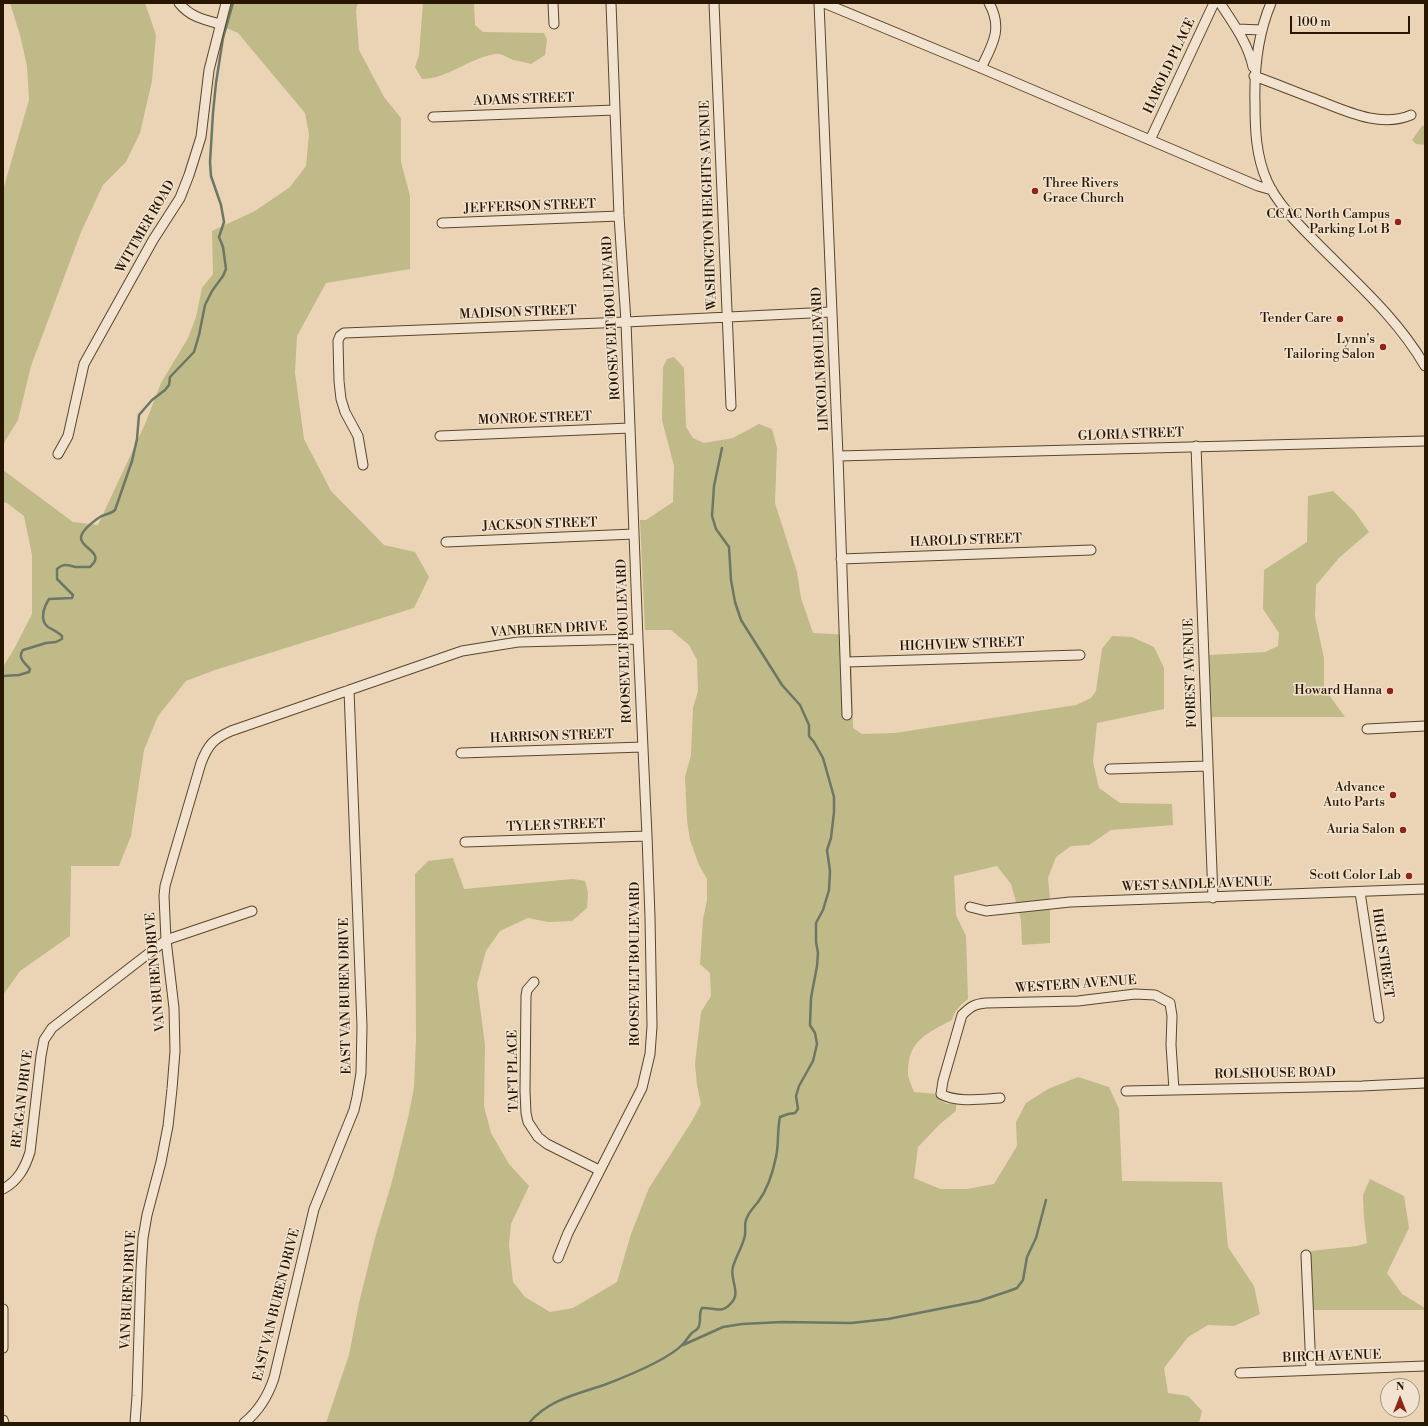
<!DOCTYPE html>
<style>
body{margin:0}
#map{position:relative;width:1428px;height:1426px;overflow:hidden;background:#ead4b5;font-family:"Libre Bodoni",serif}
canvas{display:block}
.frame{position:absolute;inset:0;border:4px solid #291600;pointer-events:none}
.north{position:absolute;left:1380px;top:1378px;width:40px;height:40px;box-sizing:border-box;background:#f1e3cf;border:1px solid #a1917c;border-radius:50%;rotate:0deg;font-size:11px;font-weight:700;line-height:16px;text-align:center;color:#291600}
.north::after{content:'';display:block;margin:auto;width:14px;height:18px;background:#8f2418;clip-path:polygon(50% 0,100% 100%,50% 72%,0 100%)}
.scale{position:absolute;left:1290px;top:16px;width:120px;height:18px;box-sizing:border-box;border:2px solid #291600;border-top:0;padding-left:5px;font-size:12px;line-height:14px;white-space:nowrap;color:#291600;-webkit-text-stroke:3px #f1e3cf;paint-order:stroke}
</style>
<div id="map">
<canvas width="1428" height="1426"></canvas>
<div class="frame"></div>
<div class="north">N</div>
<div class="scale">100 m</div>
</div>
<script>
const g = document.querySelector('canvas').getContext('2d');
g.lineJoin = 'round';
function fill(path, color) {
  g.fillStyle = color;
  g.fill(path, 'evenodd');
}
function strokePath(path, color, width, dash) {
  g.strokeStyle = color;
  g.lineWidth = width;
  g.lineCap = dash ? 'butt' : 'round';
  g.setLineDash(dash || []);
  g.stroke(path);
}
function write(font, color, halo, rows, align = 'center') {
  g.font = font + ' "Libre Bodoni",serif';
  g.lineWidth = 3;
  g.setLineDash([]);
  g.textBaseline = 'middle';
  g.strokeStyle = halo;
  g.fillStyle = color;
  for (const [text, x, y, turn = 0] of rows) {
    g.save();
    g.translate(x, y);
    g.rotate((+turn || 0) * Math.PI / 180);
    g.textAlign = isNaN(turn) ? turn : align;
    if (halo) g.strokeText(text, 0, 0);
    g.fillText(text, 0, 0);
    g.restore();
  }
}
const green = new Path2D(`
 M10 3H145L156 35 152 81 140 133 126 162 103 185 81 232 31 366 18 420 5 441 3 448V190L29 100 27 66 20 35Z
 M231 3H358L356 10 359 50 384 97 401 118V162L410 196V269L326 283 297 336 295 373 304 439 331 491 384 545 415 552 429 577 414 608 215 670 186 681 158 716 144 750 131 836 119 866H71L70 936 20 971 3 995V667L14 649 32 614V555L24 516 7 503 3 502V470L73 522 98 525 145 424 161 383 188 338 196 317 202 288 213 274 212 231 255 211 290 187 306 166 309 134 305 113 238 33 224 27Z
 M423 3H474L475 25 483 32 544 33 547 40 545 55 531 64C525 62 519 61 513 60 508 58 501 53 496 54 470 57 448 79 422 79L415 67 419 55Z
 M1422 126H1425V145L1416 144 1412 140Z
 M674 357 684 368 686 427 693 438 704 443 733 438 759 424 772 429 777 448 775 503 797 572 801 598 813 633 851 635 853 728 862 734 895 733 1076 705 1091 698 1096 691 1102 649 1112 636 1132 637 1154 647 1164 668V709L1097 723 1093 762 1099 788 1120 803 1172 804 1173 825 1111 830 1089 845 1071 846 1056 857 1048 878 1050 899V943L1022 945 1021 920 1011 884 997 866 954 876 956 915 966 936 968 999C960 1005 955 1010 952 1020 928 1033 909 1039 908 1071 907 1077 912 1086 914 1092L938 1094 940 1100 947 1104H956V1111L940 1124 918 1147 914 1178 940 1189H967L994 1184 1017 1146 1016 1122 1026 1103 1048 1089 1078 1077 1109 1087 1119 1109 1122 1181 1222 1182 1228 1247 1254 1286 1260 1314 1234 1326 1208 1325 1188 1337 1164 1368 1168 1393 1188 1396 1202 1411 1199 1423H326L349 1355 359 1303 375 1238 391 1185 408 1118 414 1088 416 1039 415 874 428 861 453 858 464 889 573 879 585 881 588 893 587 908 572 921 548 922 528 918 500 931 486 951 477 984 485 1045 484 1106 491 1133 509 1164 529 1186 511 1224 509 1245 513 1282 525 1297 550 1312 573 1308 617 1282 631 1234 649 1188 692 1121 701 1104 697 1085 695 1064 701 1012 711 996 710 973 700 964 703 919 707 900V879L699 865 690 840 687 820 685 777 691 755 693 708 698 691 697 660 689 645 671 630H645L640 520H646L673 502 674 466 662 420 663 367 667 359Z
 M1333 491 1354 511 1369 532 1339 558 1316 585 1315 617 1324 658V688L1345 717H1212L1209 655 1265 652 1278 646 1279 633 1263 609 1264 570 1307 542 1308 496Z
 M1370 1179 1404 1196 1409 1228 1387 1273 1402 1294 1425 1308V1310H1303L1301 1252 1357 1246 1367 1243 1364 1218 1363 1195Z`);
const stream = new Path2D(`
 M3 676 19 675 29 672 30 669C25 663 17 658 23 650L46 643 56 642 62 639V636C58 632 53 630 48 627 39 620 44 607 49 599L72 598 73 595 57 579V569C64 563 67 565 76 567 80 567 85 567 90 567 108 551 75 548 82 534 85 528 95 520 100 517 105 514 111 514 115 510L132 461 137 439 139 415 152 400 165 390 169 385 170 377 194 352 199 335 205 305 212 291 223 276 226 269 223 247 219 237 224 222 221 205 211 176 210 162 213 113 216 83 223 38 233 3
 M683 1345 723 1327 742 1324 782 1322 851 1323 888 1319 979 1301 1009 1291 1017 1288 1023 1280 1027 1257 1036 1238 1046 1200
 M529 1423C548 1400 577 1394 604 1385 625 1377 668 1360 683 1344 686 1341 688 1337 691 1334 692 1332 696 1331 698 1328 702 1322 698 1314 702 1308 714 1307 722 1315 732 1302 741 1292 729 1278 733 1267 736 1256 743 1246 745 1235 746 1230 744 1225 746 1220 748 1213 753 1208 758 1202 767 1190 773 1172 776 1157 779 1144 777 1131 780 1117L788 1114 795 1113 798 1109 796 1096 799 1086 813 1061 817 1044 815 1033 810 1025 811 998 817 966 818 953 816 942V923L823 910 829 890 830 871 827 850 831 838 834 812V797L823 758 814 742 809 736V725L800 705 782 685 741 620 735 602 731 580 729 547 716 529 712 516 714 486 722 448`);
const minor = new Path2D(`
 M179 3C190 17 205 20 220 24
 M553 3 554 24
 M714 3 731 406
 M819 3 838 456 847 715
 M824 3 981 68 1258 186 1272 190
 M1220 3C1233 23 1248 43 1253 67
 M1271 3C1257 36 1254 69 1255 104 1255 130 1256 156 1267 181 1277 203 1296 222 1313 239 1353 280 1396 316 1425 366
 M1237 29 1262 30
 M981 68C993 44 1003 28 989 3
 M1254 76C1274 83 1293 91 1312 98 1342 109 1379 129 1411 115
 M433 117 615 110
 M1150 140 1214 3
 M442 223 619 216
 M440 436 630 428
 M1196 446 1213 898
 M58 454 68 436 84 364 153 240 180 198 189 175 201 137 209 70 226 3
 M838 456 1425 441
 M363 465 358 436 345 412 341 399 339 381 338 341 340 336 344 333 626 322 831 312
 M446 542 634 534
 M841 559 1091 550
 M846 662 1080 655
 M1367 729 1425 726
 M461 753 643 747
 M1110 769 1208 766
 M465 842 647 836
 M1360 892 1379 1018
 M970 907 986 911 1070 902 1425 889
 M534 982 527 990 526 996 525 1091 526 1113 528 1122 538 1137 547 1144 599 1170
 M1126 1091 1362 1086 1425 1083
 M1000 1098C983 1099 956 1103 941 1094L943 1081 962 1015C970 1007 974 1004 986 1003L1078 1001 1135 994 1155 995 1170 1003 1172 1016 1171 1045 1174 1090
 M3 1189C18 1181 25 1168 30 1152L41 1056 44 1040 52 1028 166 940 252 911
 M1306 1255 1311 1370
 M558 1258 568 1233 642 1088 650 1054 652 1026 650 917 647 836 638 639 626 322 619 216 611 3
 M3 1309V1348
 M1240 1373 1425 1366
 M3 1420 4 1423
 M135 1423 137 1396 141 1270 143 1238 147 1215 161 1162 168 1126 172 1089 175 1051 174 1008 166 940 164 896 165 886 171 865 201 763C208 745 213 739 231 731L462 651 518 642 638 639
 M244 1423C259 1411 268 1396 274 1378L314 1209 354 1110 357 1097 361 1073 362 1026 349 690`);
const markers = [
 [1035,191,4,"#8f2418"],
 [1398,222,4,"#8f2418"],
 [1340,319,4,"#8f2418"],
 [1383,347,4,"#8f2418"],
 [1390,691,4,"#8f2418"],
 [1393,795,4,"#8f2418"],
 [1403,830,4,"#8f2418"],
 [1409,876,4,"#8f2418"]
];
const streetNames = [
 ["HAROLD PLACE",1170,66,-65],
 ["ADAMS STREET",524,100,-2],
 ["WASHINGTON HEIGHTS AVENUE",709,205,-92],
 ["JEFFERSON STREET",530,207,-2],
 ["WITTMER ROAD",146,227,-60],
 ["MADISON STREET",518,313,-2],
 ["ROOSEVELT BOULEVARD",612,318,-93],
 ["LINCOLN BOULEVARD",821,359,-93],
 ["MONROE STREET",535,419,-2],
 ["GLORIA STREET",1131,435,-2],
 ["JACKSON STREET",540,525,-2],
 ["HAROLD STREET",966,541,-2],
 ["VANBUREN DRIVE",549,630,-3],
 ["ROOSEVELT BOULEVARD",625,641,-92],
 ["HIGHVIEW STREET",962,645,-2],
 ["FOREST AVENUE",1191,673,-92],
 ["HARRISON STREET",552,737,-2],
 ["TYLER STREET",556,826,-2],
 ["WEST SANDLE AVENUE",1197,885,-2],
 ["HIGH STREET",1382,953,82],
 ["ROOSEVELT BOULEVARD",636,964,-90],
 ["VAN BUREN DRIVE",156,972,-95],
 ["WESTERN AVENUE",1076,985,-4],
 ["EAST VAN BUREN DRIVE",346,996,-91],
 ["TAFT PLACE",514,1071,-91],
 ["ROLSHOUSE ROAD",1275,1074,-1],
 ["REAGAN DRIVE",23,1099,-83],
 ["VAN BUREN DRIVE",129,1290,-87],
 ["EAST VAN BUREN DRIVE",277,1305,-76],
 ["BIRCH AVENUE",1332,1357,-2]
];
const poiNames = [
 ["Three Rivers",1043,184,"left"],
 ["Grace Church",1043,199,"left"],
 ["CCAC North Campus",1390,215],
 ["Parking Lot B",1390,230],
 ["Tender Care",1332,319],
 ["Lynn's",1375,340],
 ["Tailoring Salon",1375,355],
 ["Howard Hanna",1382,691],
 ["Advance",1385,788],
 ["Auto Parts",1385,803],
 ["Auria Salon",1395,830],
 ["Scott Color Lab",1401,876]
];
fill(green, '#bfba88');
strokePath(stream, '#6c7865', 2.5);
strokePath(minor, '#59462d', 11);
strokePath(minor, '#f1e3cf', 9);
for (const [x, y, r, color] of markers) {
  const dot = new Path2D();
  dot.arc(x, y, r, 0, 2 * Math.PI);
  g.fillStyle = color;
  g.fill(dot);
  strokePath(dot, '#f1e3cf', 1.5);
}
write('13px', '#291600', '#f1e3cf', streetNames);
write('13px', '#291600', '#f1e3cf', poiNames, 'right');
</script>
